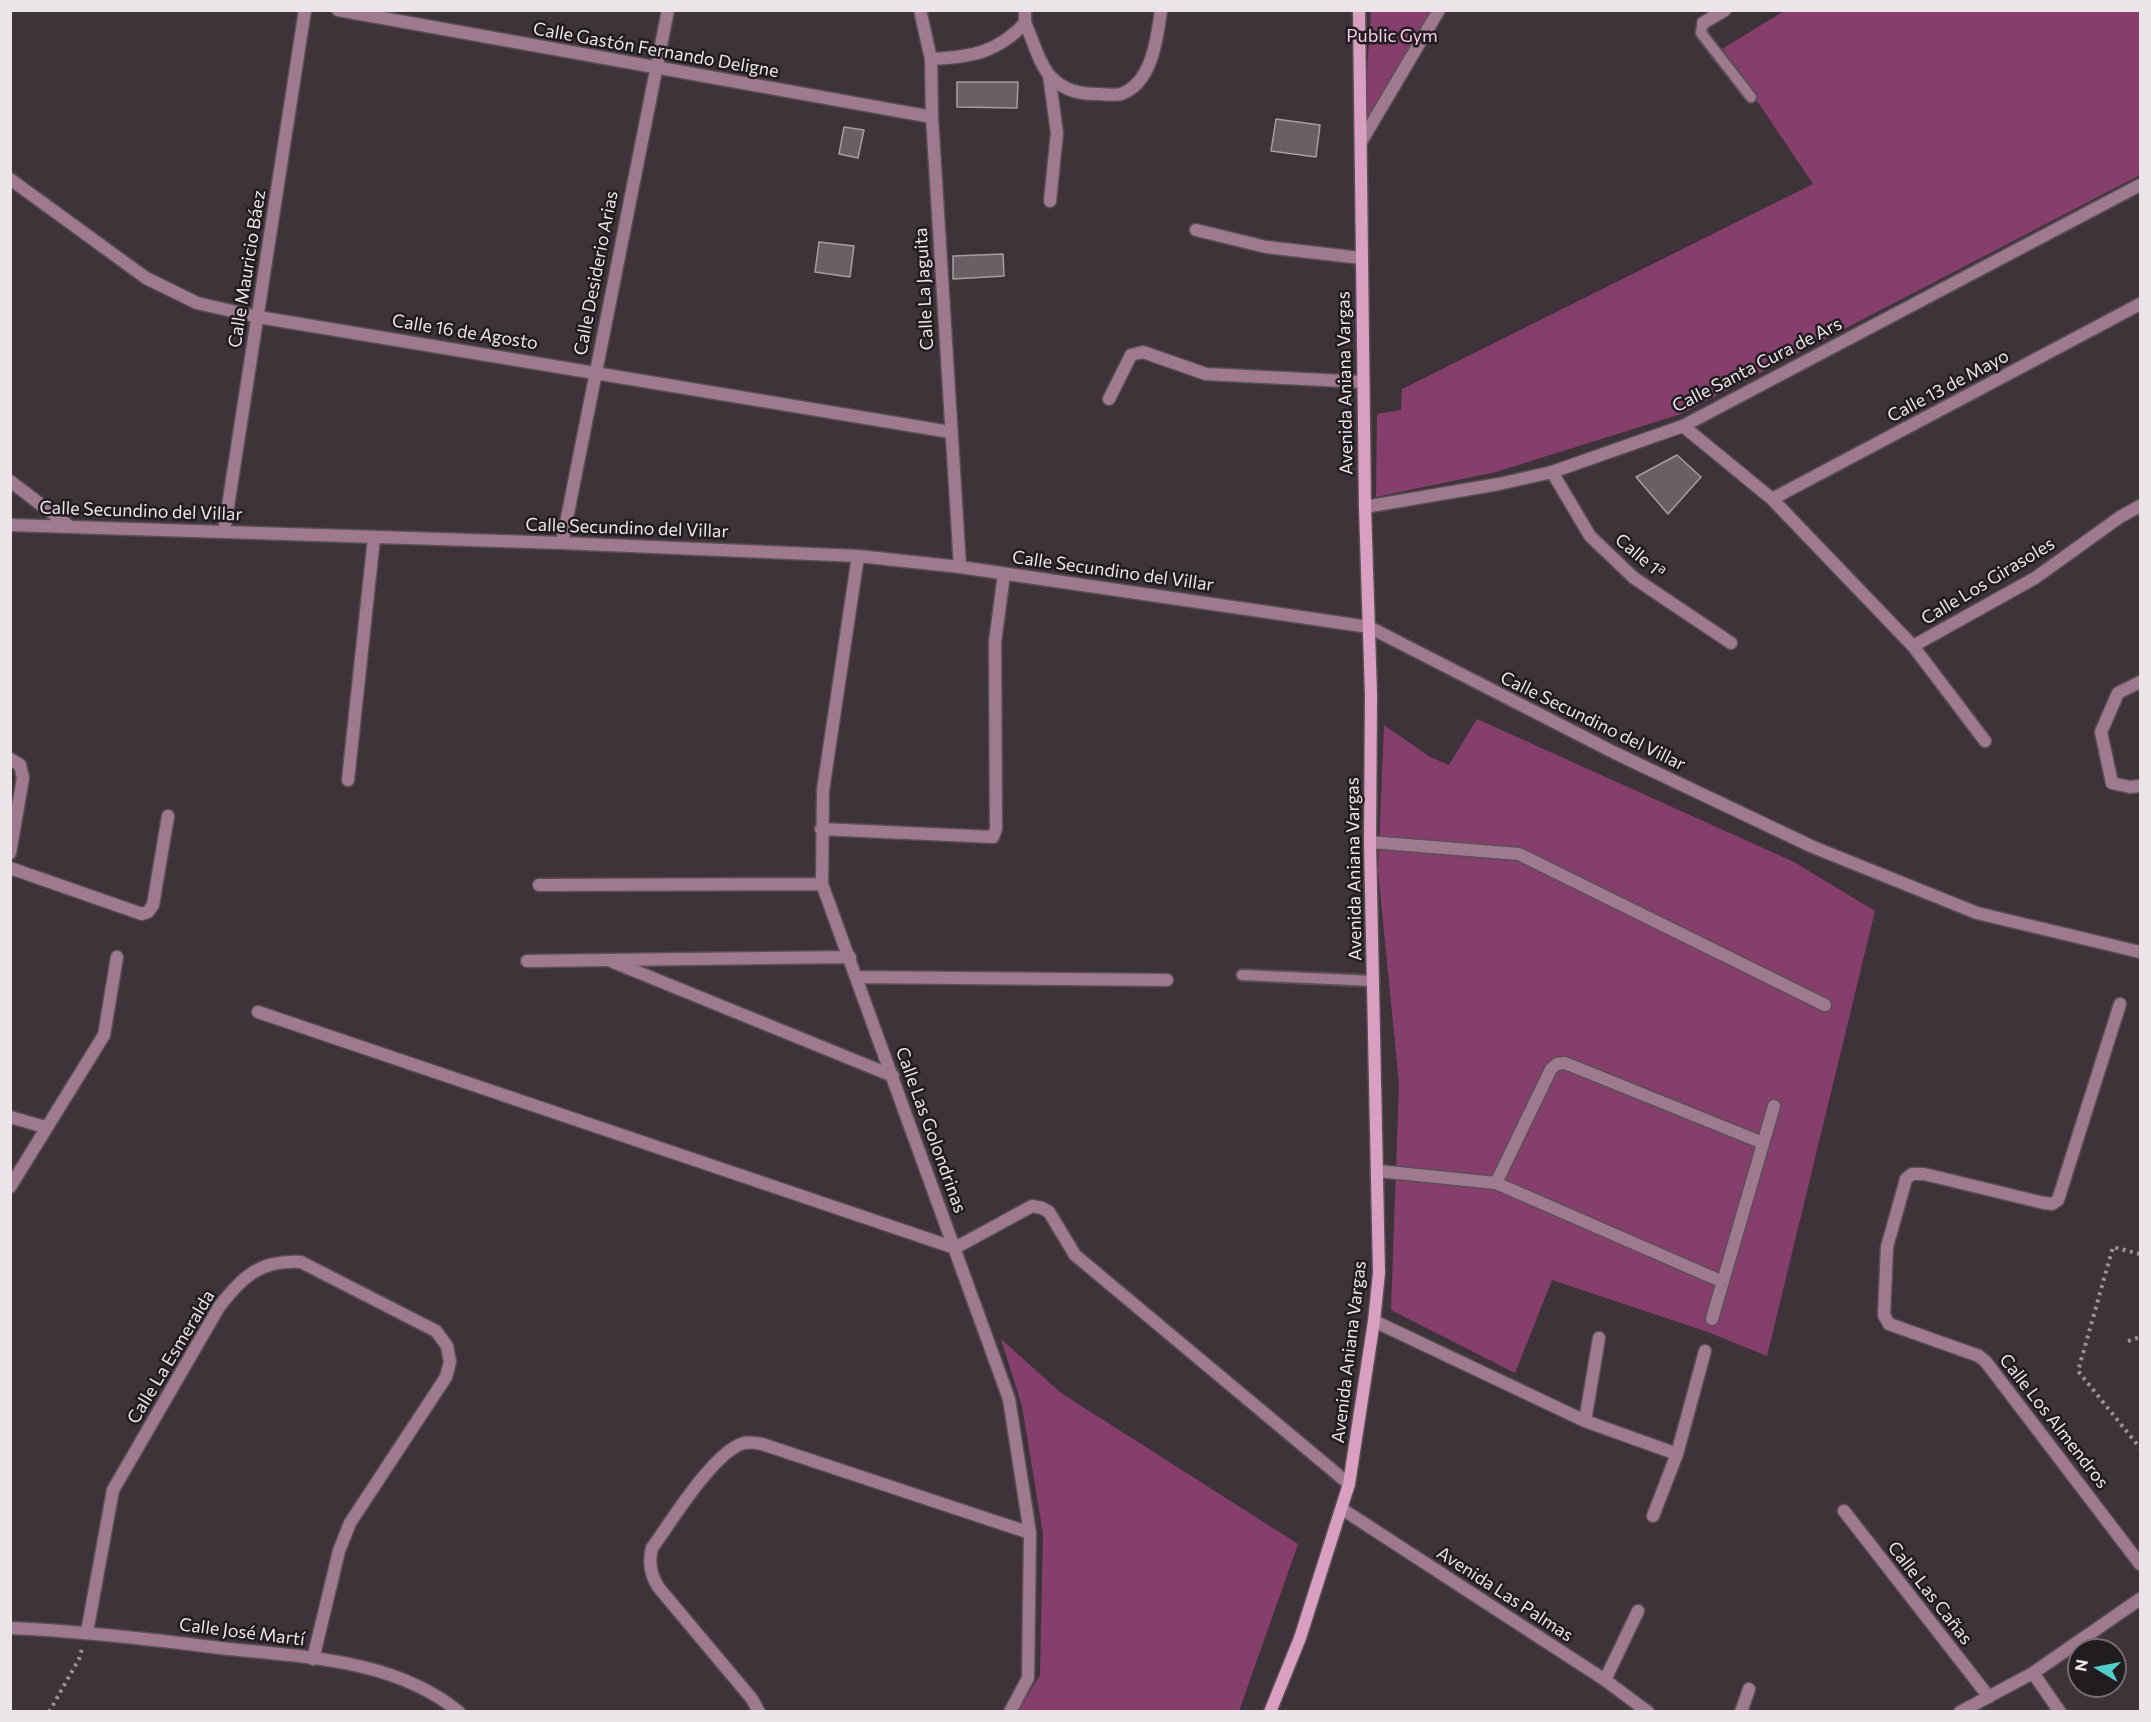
<!DOCTYPE html>
<meta charset="utf-8">
<style>
body{margin:0}
#map{position:relative;width:2151px;height:1722px;overflow:hidden;background:#3e3339;font-family:Commissioner,sans-serif}
canvas{display:block}
.frame{position:absolute;inset:0;border:12px solid #ebe4e8;pointer-events:none}
.north{position:absolute;left:2067px;top:1638px;width:60px;height:60px;box-sizing:border-box;background:#211c1f;border:2px solid #726c6f;border-radius:50%;rotate:280deg;font-size:16px;font-weight:700;line-height:24px;text-align:center;color:#ebe4e8}
.north::after{content:'';display:block;margin:auto;width:21px;height:27px;background:#53cdcb;clip-path:polygon(50% 0,100% 100%,50% 72%,0 100%)}
</style>
<div id="map">
<canvas width="2151" height="1722"></canvas>
<div class="frame"></div>
<div class="north">N</div>
</div>
<script>
const g = document.querySelector('canvas').getContext('2d');
g.lineJoin = 'round';
function fill(path, color) {
  g.fillStyle = color;
  g.fill(path, 'evenodd');
}
function strokePath(path, color, width, dash) {
  g.strokeStyle = color;
  g.lineWidth = width;
  g.lineCap = dash ? 'butt' : 'round';
  g.setLineDash(dash || []);
  g.stroke(path);
}
function write(font, color, halo, rows, align = 'center') {
  g.font = font + ' Commissioner,sans-serif';
  g.lineWidth = 5;
  g.setLineDash([]);
  g.textBaseline = 'middle';
  g.strokeStyle = halo;
  g.fillStyle = color;
  for (const [text, x, y, turn = 0] of rows) {
    g.save();
    g.translate(x, y);
    g.rotate((+turn || 0) * Math.PI / 180);
    g.textAlign = isNaN(turn) ? turn : align;
    if (halo) g.strokeText(text, 0, 0);
    g.fillText(text, 0, 0);
    g.restore();
  }
}
const green = new Path2D(`
 M1371 11H1434L1363 134Z
 M1784 11H2140V175L1681 414 1496 472 1376 497 1377 414 1401 410 1402 389 1813 184 1722 49Z
 M1477 719 1794 862 1875 911 1767 1356 1705 1331 1552 1280 1515 1373 1391 1310 1399 1084 1378 871 1384 725 1430 757 1449 765Z
 M1001 1339 1061 1393 1298 1544 1239 1711H1018L1040 1675 1043 1534 1022 1406Z`);
const building = new Path2D(`
 M957 82H1018L1017 108 957 107Z
 M1276 119 1320 125 1316 157 1271 151Z
 M844 127 864 130 858 158 839 154Z
 M819 242 854 246 850 277 815 272Z
 M1003 254 1004 276 953 279V256Z
 M1677 455 1701 477 1668 514 1636 477Z`);
const path = new Path2D(`
 M2140 1254 2113 1247 2078 1371 2140 1448
 M2128 1341 2140 1337
 M49 1712 79 1659 83 1646`);
const service = new Path2D(`
 M1703 23 1701 33 1751 97
 M1242 975 1374 981`);
const minor = new Path2D(`
 M338 10 932 117
 M920 10 931 59 932 117 960 567
 M1025 23C1033 39 1039 65 1051 77 1065 91 1079 94 1098 94 1105 94 1114 96 1121 94 1152 83 1157 39 1161 10
 M1703 23 1725 10
 M931 59C971 57 997 53 1025 23V10
 M1049 75 1057 133 1050 201
 M1361 142 1439 10
 M10 179 146 278 197 303 258 317 950 432
 M1196 230 1266 247 1361 258
 M1109 399 1131 355 1143 352 1206 374 1363 382
 M1683 426 1772 499 1913 646 1985 741
 M1552 472 1590 536 1634 578 1731 643
 M10 481 69 526
 M1772 499 2140 304
 M10 525 562 543 858 556 960 567 1369 627 1615 753 1813 847 1977 913 2140 952
 M224 532 305 10
 M562 543 668 10
 M858 556 823 790 822 884 1009 1399 1030 1533 1028 1678 1010 1712
 M1913 646 2035 578 2120 517 2140 506
 M2140 682 2118 693 2101 732 2112 783 2130 787 2140 786
 M10 759 20 765 23 778 10 853
 M348 780 374 538
 M821 829 993 837 996 829 995 642 1004 574
 M1370 842 1519 854 1825 1005
 M10 868 142 914 148 912 153 905 168 816
 M539 885 822 884
 M527 961 850 957
 M613 962 893 1076
 M857 977 1167 980
 M2120 1004 2058 1200 2052 1204 2044 1203 1924 1174H1912L1906 1179 1887 1247 1884 1315 1889 1324 1979 1356 1986 1362 2140 1564
 M258 1012 955 1248 1032 1206 1042 1208 1049 1212 1075 1255 1349 1484
 M10 1117 45 1127
 M1378 1171 1496 1183 1723 1282
 M1496 1183 1551 1069 1557 1064 1565 1063 1763 1143
 M10 1187 104 1035 117 957
 M1712 1319 1774 1106
 M1374 1321 1585 1421 1677 1454
 M1585 1421 1599 1338
 M1342 1509 1605 1680 1648 1712
 M1844 1511 1989 1697
 M1653 1516 1677 1454 1705 1351
 M87 1632 113 1490 219 1307C243 1276 260 1260 301 1262L436 1331 447 1346 450 1362 446 1377 350 1523 339 1551 313 1659
 M2033 1673 2060 1712
 M1605 1680 1638 1611
 M759 1712 752 1699 659 1588C651 1576 648 1563 652 1548 671 1522 714 1451 744 1443 749 1442 757 1443 762 1444L1030 1533
 M1741 1712 1749 1689
 M1960 1712 2033 1673 2140 1599`);
const tertiary = new Path2D(`
 M1365 507 1499 484 1552 472 1683 426 2140 185
 M10 1628C81 1631 150 1639 220 1648 300 1657 394 1658 459 1712`);
const secondary = new Path2D(`
 M1270 1712 1300 1638 1349 1484 1374 1321 1379 1273 1370 842 1371 695 1365 507 1359 10`);
const parkNames = [
 ["Public Gym",1392,36]
];
const streetNames = [
 ["Calle Gastón Fernando Deligne",656,50,10],
 ["Calle Mauricio Báez",247,269,-81],
 ["Calle Desiderio Arias",596,273,-79],
 ["Calle La Jaguita",924,289,-93],
 ["Calle 16 de Agosto",465,332,9],
 ["Calle Santa Cura de Ars",1757,365,-27],
 ["Avenida Aniana Vargas",1345,383,-91],
 ["Calle 13 de Mayo",1948,386,-28],
 ["Calle Secundino del Villar",141,511,2],
 ["Calle Secundino del Villar",627,528,2],
 ["Calle 1ª",1640,556,40],
 ["Calle Secundino del Villar",1113,571,8],
 ["Calle Los Girasoles",1988,581,-31],
 ["Calle Secundino del Villar",1593,721,26],
 ["Avenida Aniana Vargas",1354,869,-91],
 ["Calle Las Golondrinas",931,1130,70],
 ["Avenida Aniana Vargas",1349,1352,-83],
 ["Calle La Esmeralda",171,1357,-59],
 ["Calle Los Almendros",2054,1421,52],
 ["Calle Las Cañas",1930,1593,52],
 ["Avenida Las Palmas",1505,1594,33],
 ["Calle José Martí",242,1632,7]
];
fill(green, '#863f6c');
fill(building, '#6b5f66');
strokePath(building, '#a99ca3', 1.5);
strokePath(service, '#5a4f55', 14);
strokePath(minor, '#5a4f55', 15);
strokePath(tertiary, '#5a4f55', 15);
strokePath(secondary, '#5a4f55', 15);
strokePath(path, '#9b9297', 4, [3, 4.5]);
strokePath(service, '#9f7a8f', 10);
strokePath(minor, '#9f7a8f', 12);
strokePath(tertiary, '#9f7a8f', 12);
strokePath(secondary, '#d99fc0', 12);
write('18px', '#f9cce5', '#211c1f', parkNames);
write('18px', '#ebe4e8', '#211c1f', streetNames);
</script>
